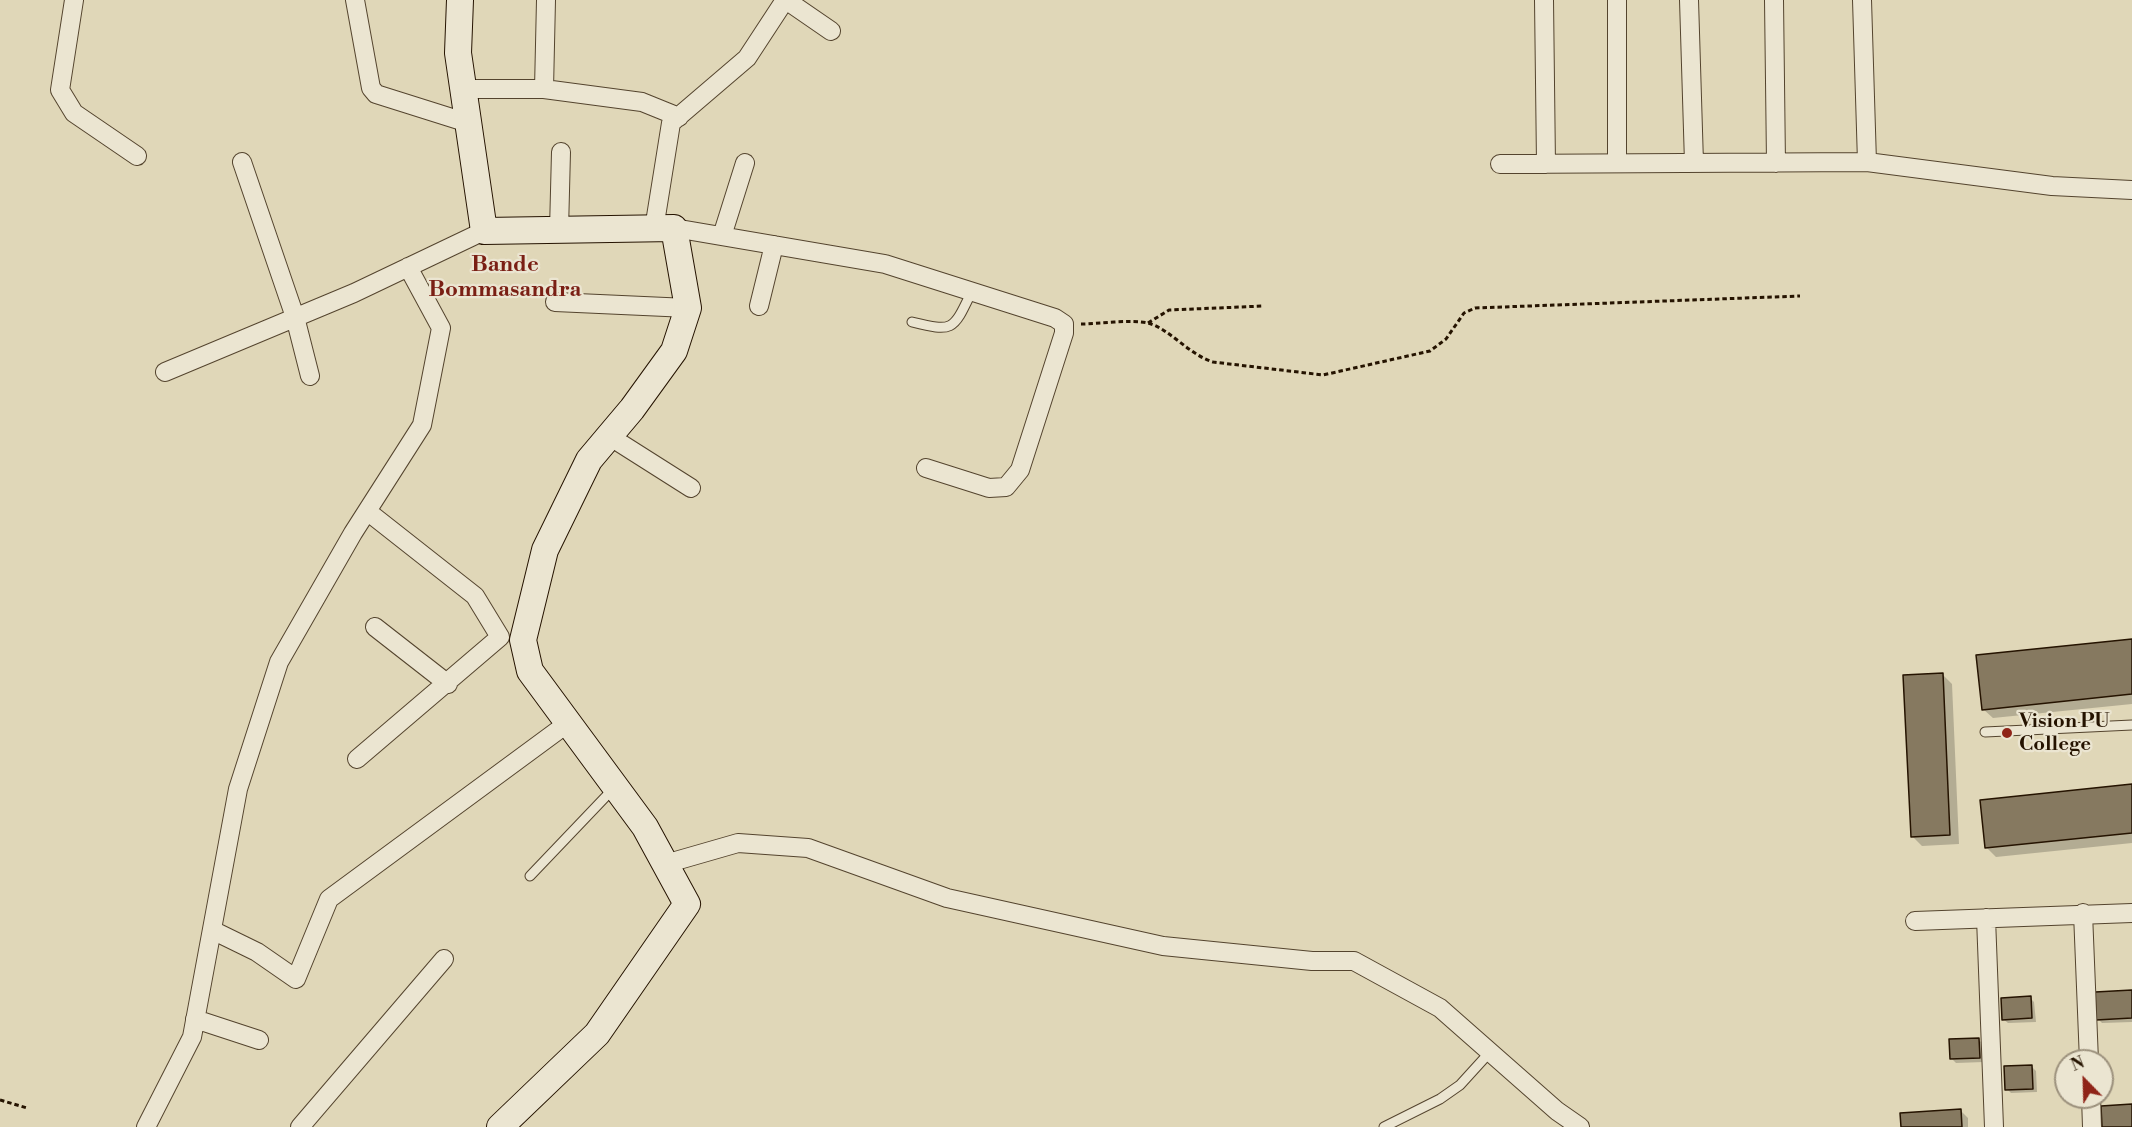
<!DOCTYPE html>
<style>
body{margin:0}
#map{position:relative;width:2132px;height:1127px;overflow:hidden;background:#e0d7b8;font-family:"Libre Bodoni",serif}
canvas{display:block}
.north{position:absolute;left:2054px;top:1049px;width:60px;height:60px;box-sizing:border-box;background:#ebe5d1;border:2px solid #9c917d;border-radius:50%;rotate:337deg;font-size:16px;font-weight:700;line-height:24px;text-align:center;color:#251300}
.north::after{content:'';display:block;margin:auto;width:21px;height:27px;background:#8f2418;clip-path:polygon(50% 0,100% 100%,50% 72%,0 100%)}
</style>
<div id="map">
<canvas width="2132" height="1127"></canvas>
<div class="north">N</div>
</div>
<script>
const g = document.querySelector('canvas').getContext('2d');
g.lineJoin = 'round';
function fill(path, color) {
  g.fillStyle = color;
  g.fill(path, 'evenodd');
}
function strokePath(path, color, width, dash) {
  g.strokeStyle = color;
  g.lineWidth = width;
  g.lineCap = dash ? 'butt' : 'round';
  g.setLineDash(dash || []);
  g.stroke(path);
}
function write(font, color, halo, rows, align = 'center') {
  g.font = font + ' "Libre Bodoni",serif';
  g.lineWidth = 4.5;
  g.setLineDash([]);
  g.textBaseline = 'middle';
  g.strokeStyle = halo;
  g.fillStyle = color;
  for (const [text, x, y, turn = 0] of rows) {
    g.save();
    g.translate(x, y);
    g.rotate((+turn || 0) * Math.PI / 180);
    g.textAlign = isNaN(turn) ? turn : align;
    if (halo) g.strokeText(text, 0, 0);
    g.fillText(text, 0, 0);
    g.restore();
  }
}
const shadow = new Path2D(`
 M2132 640V704L1993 718 1983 709Z
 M1942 674 1952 684 1959 844 1922 846 1912 836Z
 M2132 786V843L1996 857 1986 847Z
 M2132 991V1022L2102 1023 2098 1019Z
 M2030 998 2034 1002 2036 1022 2008 1023 2003 1019Z
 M1978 1039 1983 1044 1984 1062 1956 1063 1952 1059Z
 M2031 1066 2036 1071 2037 1092 2011 1093 2007 1089Z
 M1961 1111 1968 1118V1127H1902Z`);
const building = new Path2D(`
 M2132 639V694L1982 710 1976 655Z
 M1943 673 1950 835 1911 837 1903 675Z
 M2132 784V833L1985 848 1980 800Z
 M2132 990V1018L2096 1020 2095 992Z
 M2031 996 2032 1018 2002 1020 2001 998Z
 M1979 1038 1980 1058 1950 1059 1949 1039Z
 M2032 1065 2033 1089 2005 1090 2004 1066Z
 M2132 1104V1127H2102L2101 1106Z
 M1961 1109 1962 1127H1901L1900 1113Z`);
const path = new Path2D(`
 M1148 323 1169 310 1264 306
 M1081 324C1099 324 1130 319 1148 323 1170 329 1188 354 1213 362L1323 375 1430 351 1446 339 1464 313 1475 308 1800 296
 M0 1100 27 1108`);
const lane = new Path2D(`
 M912 322C953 332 953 331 971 293
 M1985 732 2132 725
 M530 876 613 789
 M1384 1127 1440 1099 1460 1085 1490 1052`);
const street = new Path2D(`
 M74 0 60 90 74 113 137 156
 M355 0 371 88 376 94 468 123
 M786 0 831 31
 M1544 0 1546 164
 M1689 0 1694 163
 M1774 0 1776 163
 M1862 0 1867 162
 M463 89H544L642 102 679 117
 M544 89 546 0
 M242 162 295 317 310 376
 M1617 163V0
 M1500 164 1867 162 2052 186 2132 190
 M674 228 885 264 1055 318 1064 324V333L1020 470 1006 487 989 488 926 468
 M654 229 671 123 747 58 785 0
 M559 230 561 152
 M722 236 745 163
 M555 302 688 308
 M759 306 774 245
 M165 372 354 293 484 231
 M609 436 691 488
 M375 627 448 684
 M357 759 500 637 475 596 367 511
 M665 864 738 843 808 848 947 898 1163 946 1312 961H1354L1440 1008 1557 1111 1580 1127
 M2083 913 2089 1061
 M1986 918 1994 1127
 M1915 921 2132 913
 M212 930 257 952 296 979 329 899 568 723
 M195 1019 259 1040
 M2091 1097 2092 1127
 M146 1127 192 1037 238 789 279 662 353 533 422 425 441 328 408 267
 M300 1127 444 959`);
const secondary = new Path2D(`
 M460 0 458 53 484 231 674 228 688 308 674 351 632 409 589 460 545 550 523 640 530 671 645 827 687 904 597 1034 500 1127`);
const markers = [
 [2007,733,6,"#8f2418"]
];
const poiNames = [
 ["Vision PU",2019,722],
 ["College",2019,745]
];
const quarterNames = [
 ["Bande",505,266],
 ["Bommasandra",505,291]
];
fill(shadow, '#0003');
fill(building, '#867960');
strokePath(building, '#251300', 1.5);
strokePath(lane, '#54442e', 11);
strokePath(street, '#54442e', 20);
strokePath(secondary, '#251300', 28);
strokePath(path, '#251300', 3, [4.5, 3]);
strokePath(lane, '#ebe5d1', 9);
strokePath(street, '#ebe5d1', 18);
strokePath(secondary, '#ebe5d1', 26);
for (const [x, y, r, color] of markers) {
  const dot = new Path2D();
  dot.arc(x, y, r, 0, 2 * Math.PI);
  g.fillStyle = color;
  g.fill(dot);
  strokePath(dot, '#ebe5d1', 2);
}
write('bold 20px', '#251300', '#ebe5d1', poiNames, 'left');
write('bold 22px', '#7a1f14', '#ebe5d1', quarterNames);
</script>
